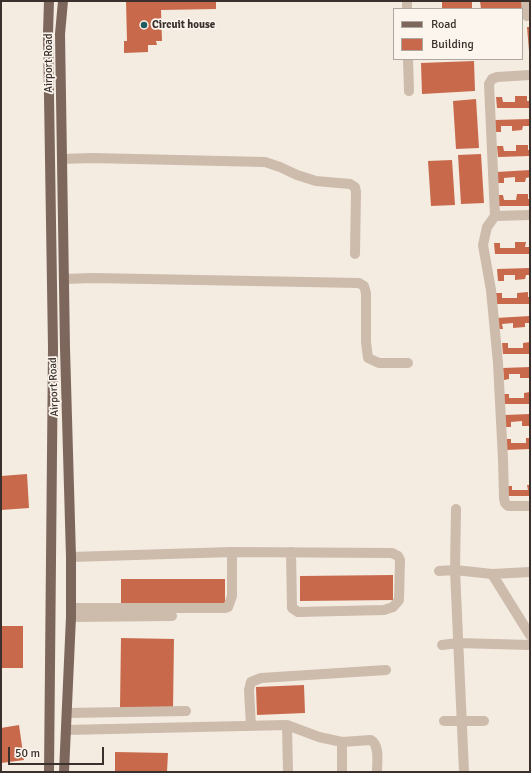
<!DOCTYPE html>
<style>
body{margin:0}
#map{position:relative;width:531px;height:773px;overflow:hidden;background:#f4ebe1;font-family:Signika,sans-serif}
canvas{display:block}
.frame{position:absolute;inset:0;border:2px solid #3b302b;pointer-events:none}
.legend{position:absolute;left:393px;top:8px;width:130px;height:52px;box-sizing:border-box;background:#fbf5ee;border:1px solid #aea6a0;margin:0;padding:5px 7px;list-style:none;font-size:12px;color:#3b302b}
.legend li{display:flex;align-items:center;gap:8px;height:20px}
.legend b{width:20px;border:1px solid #aea6a0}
.scale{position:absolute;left:8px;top:747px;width:96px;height:18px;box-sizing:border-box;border:2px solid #3b302b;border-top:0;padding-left:5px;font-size:12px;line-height:14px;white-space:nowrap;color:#3b302b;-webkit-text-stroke:3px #fbf5ee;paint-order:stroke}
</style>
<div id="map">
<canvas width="531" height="773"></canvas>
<div class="frame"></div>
<ul class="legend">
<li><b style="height:5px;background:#7d675c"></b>Road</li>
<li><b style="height:11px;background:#c8694b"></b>Building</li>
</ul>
<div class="scale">50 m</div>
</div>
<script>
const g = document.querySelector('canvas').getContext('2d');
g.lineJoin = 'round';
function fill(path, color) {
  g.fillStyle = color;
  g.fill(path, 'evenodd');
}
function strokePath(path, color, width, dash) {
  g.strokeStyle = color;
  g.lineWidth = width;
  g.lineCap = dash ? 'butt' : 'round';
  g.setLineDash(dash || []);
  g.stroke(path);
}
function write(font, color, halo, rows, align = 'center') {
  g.font = font + ' Signika,sans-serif';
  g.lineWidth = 3.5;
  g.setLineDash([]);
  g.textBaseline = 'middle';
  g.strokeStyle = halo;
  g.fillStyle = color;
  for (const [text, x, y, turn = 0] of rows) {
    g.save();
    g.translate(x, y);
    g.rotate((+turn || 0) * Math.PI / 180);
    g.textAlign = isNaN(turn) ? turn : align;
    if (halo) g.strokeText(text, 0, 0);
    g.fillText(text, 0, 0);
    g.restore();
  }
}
const building = new Path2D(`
 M126 1H216V9L161 10 162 41H156L157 45H148V52L124 53V41H127Z
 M442 1H472V9H442Z
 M480 1H522L523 9H481Z
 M527 27H530V51H529Z
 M474 61 475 91 422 94 421 63Z
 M515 96H527V101H530V108H497L496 97H502L503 102H515Z
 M476 99 479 148 456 149 453 101Z
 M530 119V126H523L522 130 512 131V126H501V132H495V120Z
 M516 145H528V150H530V156L498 157 497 146H503L504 151H516Z
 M481 154 484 203 461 204 458 155Z
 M452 160 455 205 431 206 428 161Z
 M530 170V177L526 178 525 182H515V177L504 178V183H498L497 172Z
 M517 194H528V199H530V206H498L497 195H503L504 200H516Z
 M515 242H526L525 247H530V254H495L494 243H500V248H515Z
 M530 268V275H526L525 279 515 280V275H504V281H498L497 269Z
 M528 292V297H530V304H497L496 293H502V298H517V293Z
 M530 316V323H525V327L513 328V323L502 324 503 329H497L496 318Z
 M530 342V354H503L502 343H508V348H523V343Z
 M530 367V378H520V374H509V379L504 380 503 368Z
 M530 392V404H504L503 394H509V398H524V393Z
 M530 414V426H522V421L511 422V427H506L505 415Z
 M526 438H530V449L506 450 505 439H511V443H526Z
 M27 474 29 508 1 510V476Z
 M527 485H530V496H508L507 486H512V490H528Z
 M393 575V600L300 601V576Z
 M121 579H225V603H121Z
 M1 626H23V668H1Z
 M121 638 174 639 173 709 120 708Z
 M304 685 305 713 257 715 256 687Z
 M19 725 24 760 1 763V728Z
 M115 752 168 753 167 772H115Z`);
const street = new Path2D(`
 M407 1V9
 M526 1 527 16
 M408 59 409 91
 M530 75 497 77 492 79 489 84 495 216 487 227 483 245 491 290 498 363 503 459 504 498 505 503 508 506H530
 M62 159 92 158 265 162 280 167 297 175 316 181 350 184 355 187 356 192 355 254
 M495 216 530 215
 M64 279 93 278 359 283 364 286 366 293V342L368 358 379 363H408
 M456 509 455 570 464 772
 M71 557 232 552 392 553 398 556 400 560 399 600 393 607 384 610 298 612 292 608 291 552
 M439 571 455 570 492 574 530 572
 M492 574 530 635
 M71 608H225L228 607 232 596V552
 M71 617 172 616
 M442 645 458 643 530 645
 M67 713 186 711
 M444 721H484
 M287 725 288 772
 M251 726 249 690 251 682 261 678 386 670
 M66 730 287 725 319 737 342 742 371 740C380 745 377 762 377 772
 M342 742V772`);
const primary = new Path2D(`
 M63 1 60 34 65 348 71 557V617L64 772
 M49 772 53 348 48 33 49 1`);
const markers = [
 [144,25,4,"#1f5a5e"]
];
const poiNames = [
 ["Circuit house",152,25]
];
const streetNames = [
 ["Airport Road",49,63,-90],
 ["Airport Road",54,387,-92]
];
fill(building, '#c8694b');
strokePath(street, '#cdbbac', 10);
strokePath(primary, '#7d675c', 10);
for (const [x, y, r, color] of markers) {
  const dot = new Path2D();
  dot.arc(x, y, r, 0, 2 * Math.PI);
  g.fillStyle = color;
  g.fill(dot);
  strokePath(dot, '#fbf5ee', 1.5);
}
write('bold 11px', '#3b302b', '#fbf5ee', poiNames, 'left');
write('11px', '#3b302b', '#fbf5ee', streetNames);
</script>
